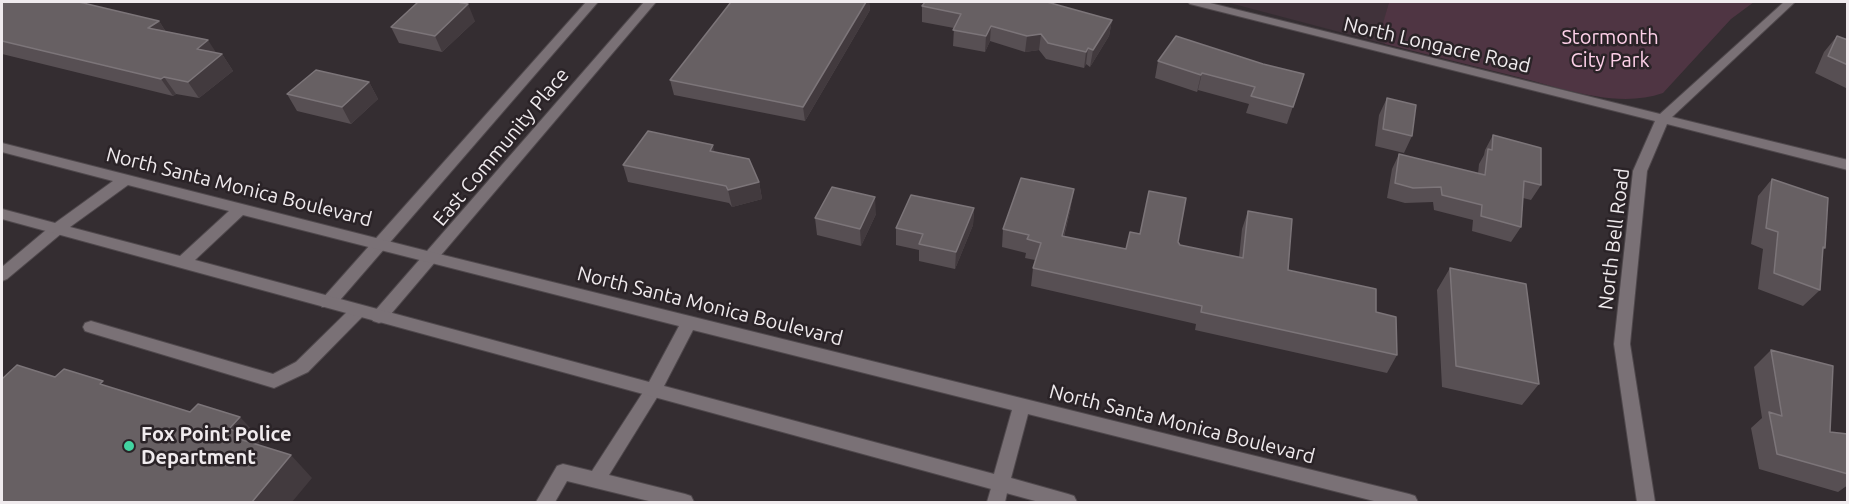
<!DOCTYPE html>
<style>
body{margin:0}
#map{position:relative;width:1849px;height:504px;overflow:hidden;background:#342d31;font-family:Ubuntu,sans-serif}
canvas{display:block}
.frame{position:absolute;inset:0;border:3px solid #f0ebee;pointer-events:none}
</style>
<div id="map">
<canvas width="1849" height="504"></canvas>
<div class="frame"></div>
</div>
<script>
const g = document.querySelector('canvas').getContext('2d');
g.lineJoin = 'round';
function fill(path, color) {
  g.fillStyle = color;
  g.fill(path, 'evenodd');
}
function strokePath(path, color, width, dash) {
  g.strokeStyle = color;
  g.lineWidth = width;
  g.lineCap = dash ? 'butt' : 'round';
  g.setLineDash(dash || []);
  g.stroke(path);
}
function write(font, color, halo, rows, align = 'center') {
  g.font = font + ' Ubuntu,sans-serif';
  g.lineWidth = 5;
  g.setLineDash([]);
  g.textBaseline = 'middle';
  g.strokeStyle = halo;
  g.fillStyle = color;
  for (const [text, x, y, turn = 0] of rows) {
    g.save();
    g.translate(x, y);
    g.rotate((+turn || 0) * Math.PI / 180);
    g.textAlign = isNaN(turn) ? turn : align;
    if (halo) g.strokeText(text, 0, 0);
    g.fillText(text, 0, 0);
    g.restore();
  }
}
const built = new Path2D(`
 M1226 2H1389L1381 34 1385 44Z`);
const green = new Path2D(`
 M1389 2H1754L1731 19 1663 93C1615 110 1557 86 1510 75 1468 65 1427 54 1385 44L1380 34Z`);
const lane = new Path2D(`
 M57 224 64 229 62 233 7 279 2 281V267L52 225Z
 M358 305 364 307 366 311 364 315 308 372 274 388 91 333 85 331 83 327 85 323 91 321 273 374 296 362 352 307Z
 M653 384 659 386 661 391 609 475 685 494 691 496 694 502H653L567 481 555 502H536L557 466 563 464 592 471 647 386Z
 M1000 476 1006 478 1009 484 1005 502H987L994 478Z`);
const street = new Path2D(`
 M586 2H598L334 307H322L320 303 322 299Z
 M644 2H656L385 321 379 323 373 321 371 317 373 313Z
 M1188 2H1206L1660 114 1784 2H1795L1672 117 1848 160V170L1667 124 1647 171 1630 344 1655 502H1637L1614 344 1633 171 1655 121 1190 4Z`);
const secondary = new Path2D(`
 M2 143 431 252 1409 494 1415 496 1418 502H1378L1028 414 1011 478 1068 494 1074 496 1077 502H1039L2 219V209L55 223 113 181 2 152ZM128 185 229 211 180 256 70 227ZM243 215 679 326 649 382 195 260ZM693 330 1012 410 994 474 664 386Z`);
const wall = new Path2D(`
 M2 2 159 21 166 32 216 53 222 54 233 71 199 98 176 94 173 96 2 54Z
 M731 2H869L870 10 805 121 674 95 670 80Z
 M922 6 1112 20 1109 36 1090 67 1086 64 1084 68 1046 59 1039 50 1025 52 990 41 985 52 953 46 954 28 922 22Z
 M475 21 442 52 399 43 391 27Z
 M1837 36 1848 40V89L1815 73 1824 52Z
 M1158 61 1263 64 1304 74 1287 124 1246 113 1249 104 1198 90 1197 92 1155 78Z
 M369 82 378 99 351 124 297 111 287 94Z
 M1387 98 1412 136 1404 153 1375 146 1379 115Z
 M1493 135 1541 185 1531 200 1523 198 1521 227 1511 242 1472 231 1473 220 1434 210 1433 202 1405 203 1387 198 1392 169 1399 154 1478 174 1479 164 1484 155 1485 150Z
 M715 152 759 182 762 199 732 207 729 203 628 182 623 165Z
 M1772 179 1825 248 1823 250 1820 290 1803 306 1758 289 1763 249 1751 244 1758 196Z
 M1071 207 1064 237 1126 249 1178 242 1180 245 1239 257 1242 229 1248 211 1288 270 1376 312 1397 355 1387 373 1195 330 1196 324 1031 286 1033 268 1035 260 1025 258 1026 253 1002 247 1003 229Z
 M974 208 973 225 955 269 919 261V250L896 245V228Z
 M876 214 861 246 817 235 815 218Z
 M1450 268 1539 384 1522 405 1442 387 1437 290Z
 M1771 350 1830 432 1848 434V485L1838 492 1759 469 1751 428 1762 418 1754 367Z`);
const shadedWall = new Path2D(`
 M866 2H869L870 10 805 121 803 107Z
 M468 4 475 21 442 52 435 36Z
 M1112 20 1109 36 1090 67 1093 50Z
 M159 21 170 38 148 28Z
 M991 26 990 41 985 52 986 36Z
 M1041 34 1039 50 1025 52 1027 36Z
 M208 40 219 57 222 54 233 71 199 98 188 82 197 49Z
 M1088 48 1086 64 1084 68 1086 52Z
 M1202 73 1198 90 1197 92 1201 75Z
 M164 77 176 94 173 96 161 79Z
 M369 82 378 99 351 124 342 107Z
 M713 145 717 162 710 151Z
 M759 182 762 199 732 207 728 190Z
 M1074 189 1071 207 1059 254 1062 236Z
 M875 197 876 214 861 246 860 229Z
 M974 208 973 225 955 269 956 252Z
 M240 417 262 440 255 447 258 461 229 429Z
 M291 455 312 478 292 502H252Z`);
const building = new Path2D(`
 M2 2H79L159 21 148 28 208 40 197 49 222 54 188 82 164 77 161 79 2 41Z
 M418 2H457L468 4 435 36 391 27Z
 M731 2H866L803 107 670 80Z
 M925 2H1047L1112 20 1093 50 1088 48 1086 52 1048 43 1041 34 1027 36 991 26 986 36 953 30 961 14 922 6Z
 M1176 36 1263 64 1304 74 1293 107 1251 96 1255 87 1202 73 1201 75 1158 61Z
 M1837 36 1848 40V65L1828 56Z
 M316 70 369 82 342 107 287 94Z
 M1387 98 1416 105 1412 136 1383 129Z
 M648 131 713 145 710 151 749 159 759 182 728 190 726 186 623 165Z
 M1493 135 1541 148V185L1524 181 1521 227 1481 216 1482 205 1442 195 1441 187 1413 188 1395 183 1399 154 1485 175 1488 149 1492 150Z
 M1021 178 1074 189 1062 236 1126 249 1130 232 1140 234 1149 191 1186 198 1178 242 1180 245 1243 258 1248 211 1292 219 1288 270 1376 289V312L1396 317 1397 355 1201 312 1202 306 1033 268 1041 243 1027 239 1029 235 1003 229Z
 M1772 179 1828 198 1825 248 1823 247 1820 290 1774 273 1778 232 1766 228Z
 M832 187 875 197 860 229 815 218Z
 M911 195 974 208 956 252 919 244 923 234 896 228Z
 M1450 268 1526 284 1539 384 1456 366Z
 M1771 350 1833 366 1830 432 1848 434V474L1777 454 1769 412 1782 416Z
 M17 365 55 377 64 369 103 381 100 384 190 412 198 404 240 417 229 429 241 433 236 438 291 455 252 502H2V379Z`);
const markers = [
 [129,446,6,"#42d4a1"]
];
const parkNames = [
 ["Stormonth",1610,37],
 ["City Park",1610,60]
];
const streetNames = [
 ["North Longacre Road",1437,45,13],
 ["East Community Place",501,147,-50],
 ["North Santa Monica Boulevard",239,187,14],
 ["North Bell Road",1614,239,-83],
 ["North Santa Monica Boulevard",710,306,14],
 ["North Santa Monica Boulevard",1182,424,14]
];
const poiNames = [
 ["Fox Point Police",141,434],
 ["Department",141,457]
];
fill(built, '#40323a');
fill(green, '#4f3543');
strokePath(lane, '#4f484c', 2);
strokePath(street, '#4f484c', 2);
strokePath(secondary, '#4f484c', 2);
fill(lane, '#7a7176');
fill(street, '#7a7176');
fill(secondary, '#7a7176');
fill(wall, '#574f53');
fill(shadedWall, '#423a3e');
fill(building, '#676063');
strokePath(building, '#7c7579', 1.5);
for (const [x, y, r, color] of markers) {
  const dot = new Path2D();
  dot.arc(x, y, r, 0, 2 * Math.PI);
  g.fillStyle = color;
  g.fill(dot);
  strokePath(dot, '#2a2327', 2);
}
write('20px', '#fdd0e8', '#2a2327', parkNames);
write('20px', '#f0ebee', '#2a2327', streetNames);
write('bold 20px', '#f0ebee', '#2a2327', poiNames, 'left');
</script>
